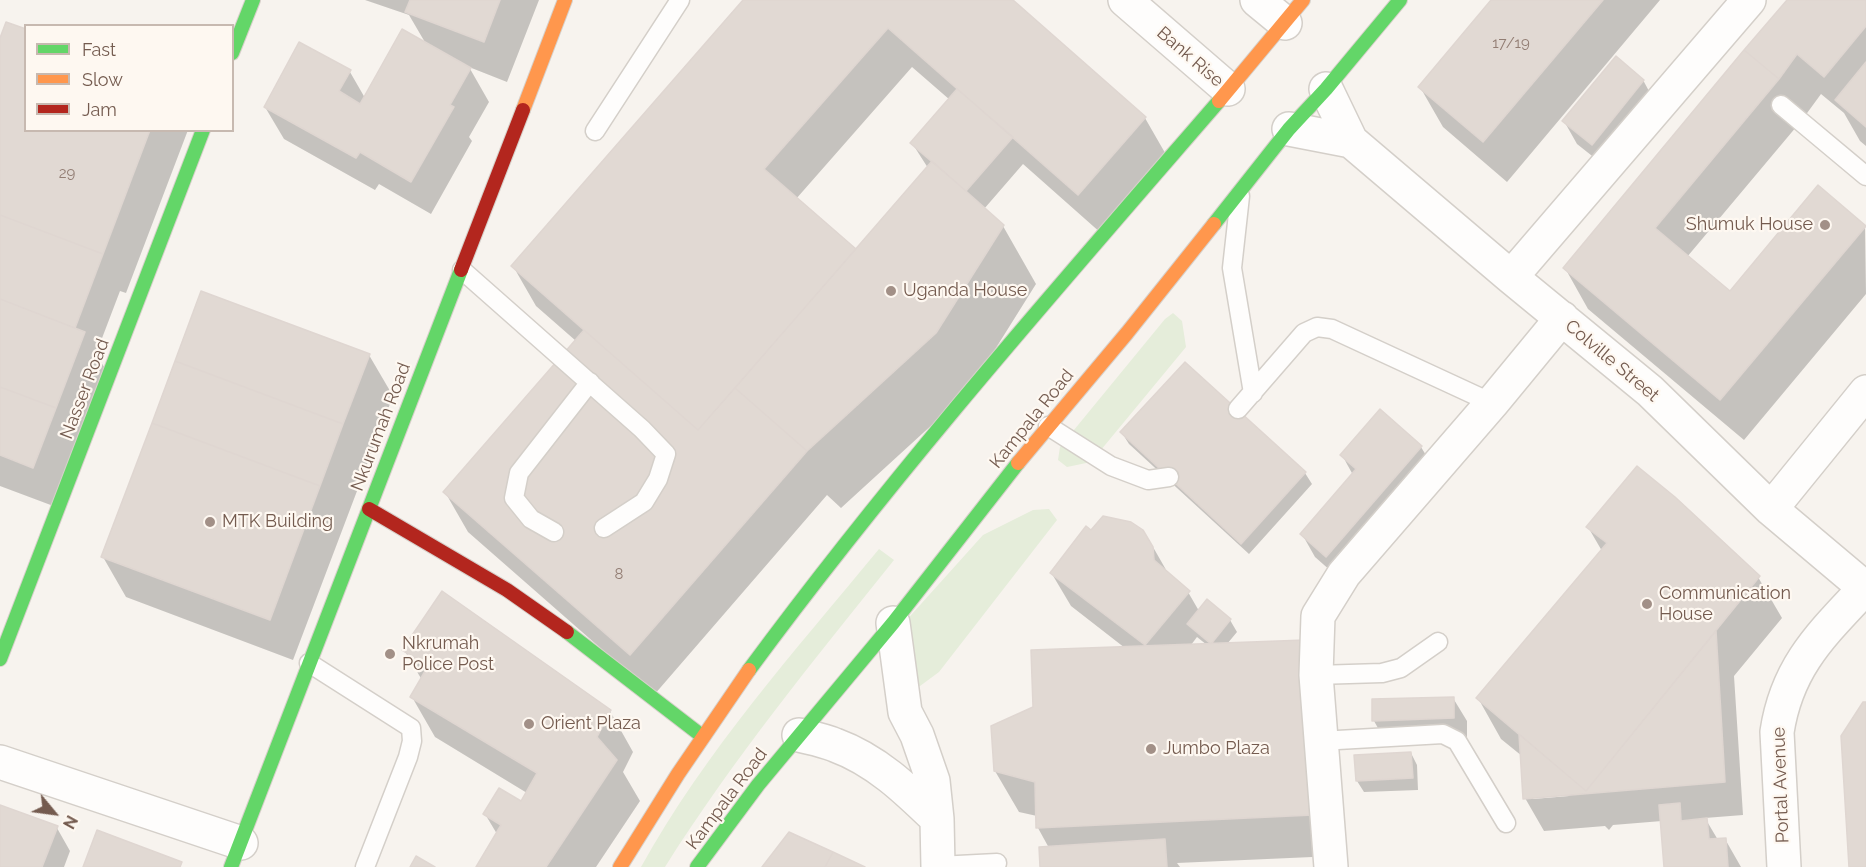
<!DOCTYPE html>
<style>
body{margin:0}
#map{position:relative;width:1866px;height:867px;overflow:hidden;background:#f7f3ee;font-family:Raleway,sans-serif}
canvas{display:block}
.legend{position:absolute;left:24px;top:24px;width:210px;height:108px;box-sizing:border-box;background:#fef8f1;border:2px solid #c7b9b0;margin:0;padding:8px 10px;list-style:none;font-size:18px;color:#745b4f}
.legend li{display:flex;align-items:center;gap:12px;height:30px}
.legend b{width:30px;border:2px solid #c7b9b0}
.north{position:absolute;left:24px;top:783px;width:60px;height:60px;-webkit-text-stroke:4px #fef8f1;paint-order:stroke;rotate:119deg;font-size:16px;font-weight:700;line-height:24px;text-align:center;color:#745b4f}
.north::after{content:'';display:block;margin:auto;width:21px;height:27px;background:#745b4f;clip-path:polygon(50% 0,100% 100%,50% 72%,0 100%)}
</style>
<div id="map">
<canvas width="1866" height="867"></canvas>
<ul class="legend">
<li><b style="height:8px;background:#63d668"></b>Fast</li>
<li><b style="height:8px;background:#ff974d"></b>Slow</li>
<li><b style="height:8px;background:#b3261e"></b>Jam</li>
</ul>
<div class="north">N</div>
</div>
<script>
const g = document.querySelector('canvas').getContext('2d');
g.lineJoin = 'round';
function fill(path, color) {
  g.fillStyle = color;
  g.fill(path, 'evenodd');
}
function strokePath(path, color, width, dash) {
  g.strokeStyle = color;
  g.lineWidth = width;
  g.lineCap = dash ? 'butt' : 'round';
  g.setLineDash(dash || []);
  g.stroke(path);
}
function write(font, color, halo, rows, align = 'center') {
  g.font = font + ' Raleway,sans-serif';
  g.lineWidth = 4.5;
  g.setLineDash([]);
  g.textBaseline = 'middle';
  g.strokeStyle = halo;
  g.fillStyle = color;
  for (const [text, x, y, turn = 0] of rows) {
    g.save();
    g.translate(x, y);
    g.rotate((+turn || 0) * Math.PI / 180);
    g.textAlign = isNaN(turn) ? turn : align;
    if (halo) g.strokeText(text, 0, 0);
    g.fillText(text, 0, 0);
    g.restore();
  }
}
const green = new Path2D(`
 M1173 313 1182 321 1186 347 1091 462 1067 467 1058 460 1060 447 1165 319Z
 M1049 509 1057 520 939 672 920 686 903 683V624L983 535 1033 510Z
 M879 549 894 560C814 660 733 759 665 867H641C705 751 795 651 879 549Z`);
const shadow = new Path2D(`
 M365 0H539L507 82 469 67 489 102 469 137 472 141 431 214 379 184 375 190 284 139 265 107 350 72 365 98 426 44 409 15Z
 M745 0H1010L1145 118 1168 158 1102 234 1023 164 984 209 1003 226 1036 284 969 391 841 508 827 495 654 695 468 532 445 492 576 341 536 306 513 266ZM912 67 950 100 912 143 928 168 856 251 796 199Z
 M1493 0H1660L1507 182 1443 127 1420 87Z
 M1789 0H1866V146L1860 141 1844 113 1821 94 1802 120 1687 257 1730 293 1865 226 1866 294 1744 440 1588 309 1565 268Z
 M0 43 26 130H188L126 293 120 291 96 354 108 373 56 507 0 486Z
 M1643 80 1656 104 1606 167 1577 144 1564 121Z
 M369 355 393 396 293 660 126 597 103 557Z
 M1380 411 1421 447 1435 470 1340 579 1315 557 1302 534 1353 475 1342 455Z
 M1122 433 1305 473 1312 484 1249 554 1129 444Z
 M1588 527 1758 577 1782 618 1734 676 1743 815 1705 818 1718 840 1725 839 1741 867H1666L1662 821 1613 825 1609 830 1605 826 1544 831 1525 798 1522 756 1501 739 1478 698 1602 551ZM1566 794 1569 796 1533 799V796Z
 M1091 532 1149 540 1169 575 1188 592 1199 611 1207 601 1230 620 1237 632 1227 644 1335 856 1177 863 1180 867H1042L1049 848 1038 828 1037 816 1019 812 995 771 1034 708 1125 648 1071 606 1052 574ZM1197 637 1207 645H1191Z
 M404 650 610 711 633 752 623 772 640 801 596 867H477L497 834 485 814 521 803 527 793 435 737 412 697 422 680Z
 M1453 698 1467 721V741L1387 744 1374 721Z
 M1411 753 1417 765 1418 790 1364 792 1357 781Z
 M0 806 57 828 70 851 64 867H0Z`);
const building = new Path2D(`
 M410 0H500L484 42 405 12Z
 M743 0H1013L1146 117 1078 195 888 28 764 169 856 249 698 430 511 266Z
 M1491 0H1603L1483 142 1418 87Z
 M1787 0H1866V26L1824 77 1797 54 1779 79 1744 50Z
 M6 22 26 29V130H150L103 254 0 215V38Z
 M402 29 471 68 450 105 454 107 411 182 360 152 356 158 264 107 299 42 351 70 339 91 360 104Z
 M1744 50 1779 79 1655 228 1730 291 1818 185 1866 226 1720 400 1563 268Z
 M1616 56 1644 80 1592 145 1562 121Z
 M1866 62V127L1835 100Z
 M957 89 1013 137 966 191 910 143Z
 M932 161 1004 225 936 333 807 451 735 388Z
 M0 215 103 254 75 328 0 299Z
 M201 291 370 354 343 424 175 361Z
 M0 299 85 332 56 408 0 387Z
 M584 330 698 430 735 388 807 451 630 655 443 492Z
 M175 361 343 424 320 486 152 423Z
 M1185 362 1306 472 1241 544 1120 432Z
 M0 387 56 408 33 468 0 455Z
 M1380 409 1422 446 1326 557 1300 534 1356 469 1340 455Z
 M152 423 320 486 270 620 101 557Z
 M1637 466 1675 497 1760 576 1586 791 1476 698 1607 543 1586 527Z
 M1103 516 1131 522 1143 530 1153 547 1154 560 1190 591 1145 645 1050 573 1086 526 1091 530Z
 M442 591 611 710 597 737 617 760 546 867H476L501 825 483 814 499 788 521 801 537 773 410 697 428 666 402 650Z
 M1207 599 1231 619 1211 644 1187 624Z
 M1716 631 1725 782 1523 799 1519 734 1586 791Z
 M1305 640 1312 815 1036 828 1035 782 994 771 991 726 1033 707 1031 650Z
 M1454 697V718L1372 721V699Z
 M1863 702H1866V867H1849L1841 736Z
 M1411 752 1413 778 1356 781 1354 755Z
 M1680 803 1681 821 1707 818 1709 839 1726 838 1728 867H1664L1659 805Z
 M0 805 58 826 42 867H0Z
 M97 830 182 862 180 867H83Z
 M789 832 833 852 825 867H762Z
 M1165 839 1167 867H1040L1039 847Z
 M833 852 865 867H825Z
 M416 856 435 867H410Z`);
const lane = new Path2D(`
 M1781 105 1866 176
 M595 131 680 0
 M1240 196 1232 268 1253 393
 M462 270 642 429 666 454 658 479 644 502 604 528
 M1238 409 1304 333 1317 327 1332 329 1492 403
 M1048 426 1111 466 1148 480 1169 477
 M554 532 531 519 514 498 519 473 590 382
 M309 663 411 728 412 741 408 757 365 867
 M1316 675 1382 673 1401 668 1438 642
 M1320 741 1443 734 1457 741 1506 823
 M938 866 997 863`);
const street = new Path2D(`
 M1125 0 1228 89
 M1257 0 1285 23
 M1326 89 1351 141 1511 277 1650 391 1771 509 1866 589
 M1289 129 1351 141
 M1511 277 1749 0
 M1771 509 1866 392
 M893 623 905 712 917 735 933 781 937 819 938 867
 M799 735C811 738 823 740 835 745 876 760 906 789 937 819
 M0 762 241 843
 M1331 867 1316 675 1318 616 1344 574 1492 403 1562 318
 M1784 867 1777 732C1787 666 1822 634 1865 588`);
const fast = new Path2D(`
 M232 53 253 0
 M1214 224 1289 129 1326 89 1400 0
 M567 632 702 736
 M0 659 203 130
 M749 670C895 472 1058 287 1219 101
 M231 867 461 270
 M697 867 758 785 893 623 1018 463`);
const slow = new Path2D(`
 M1219 101 1303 0
 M523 110 565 0
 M1018 463 1127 333 1214 224
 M620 867 678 774 749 670`);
const jam = new Path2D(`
 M461 270 523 110
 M369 509 507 590 567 632`);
const markers = [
 [1825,225,6,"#a29087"],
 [891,291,6,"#a29087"],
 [210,522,6,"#a29087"],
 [1647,604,6,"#a29087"],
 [390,654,6,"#a29087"],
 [529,724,6,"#a29087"],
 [1151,749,6,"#a29087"]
];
const numberNames = [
 ["17/19",1511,43],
 ["29",67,173],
 ["8",619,574]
];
const streetNames = [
 ["Bank Rise",1190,57,41],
 ["Colville Street",1612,361,40],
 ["Nasser Road",85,389,-69],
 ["Kampala Road",1032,419,-51],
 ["Nkurumah Road",381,427,-69],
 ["Portal Avenue",1781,785,-92],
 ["Kampala Road",727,799,-53]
];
const poiNames = [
 ["Shumuk House",1813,225,"right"],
 ["Uganda House",903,291],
 ["MTK Building",222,522],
 ["Communication",1659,594],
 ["House",1659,615],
 ["Nkrumah",402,644],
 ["Police Post",402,665],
 ["Orient Plaza",541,724],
 ["Jumbo Plaza",1163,749]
];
fill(green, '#e5edda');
fill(shadow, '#0003');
fill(building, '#e1d9d3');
strokePath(building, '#dfd6d1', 1.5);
strokePath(lane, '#d4cfc9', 21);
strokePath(street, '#d4cfc9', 36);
strokePath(fast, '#d7d0ca', 16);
strokePath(slow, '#d7d0ca', 16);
strokePath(jam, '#d7d0ca', 16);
strokePath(lane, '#fefdfc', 18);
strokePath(street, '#fefdfc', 33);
strokePath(fast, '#63d668', 14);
strokePath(slow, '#ff974d', 14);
strokePath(jam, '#b3261e', 14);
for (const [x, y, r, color] of markers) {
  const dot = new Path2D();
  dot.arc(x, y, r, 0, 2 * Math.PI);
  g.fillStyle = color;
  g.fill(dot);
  strokePath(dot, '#fef8f1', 2);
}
write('15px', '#927d73', null, numberNames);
write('18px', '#745b4f', '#fef8f1', streetNames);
write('18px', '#745b4f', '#fef8f1', poiNames, 'left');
</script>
